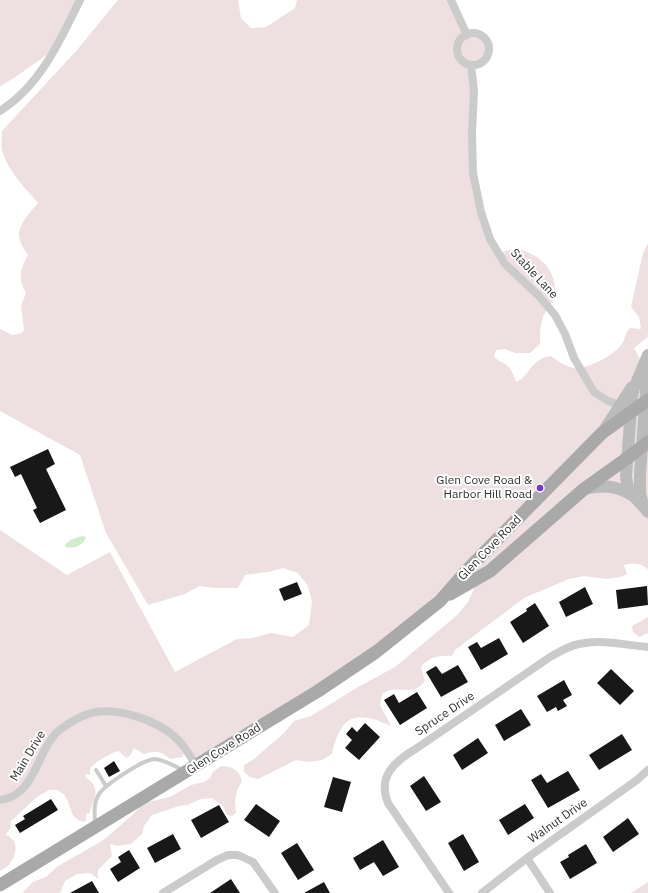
<!DOCTYPE html>
<style>
body{margin:0}
canvas{display:block;background:#fff}
</style>
<canvas width="648" height="893"></canvas>
<script>
const g = document.querySelector('canvas').getContext('2d');
g.lineJoin = 'round';
function fill(path, color) {
  g.fillStyle = color;
  g.fill(path, 'evenodd');
}
function strokePath(path, color, width, dash) {
  g.strokeStyle = color;
  g.lineWidth = width;
  g.lineCap = dash ? 'butt' : 'round';
  g.setLineDash(dash || []);
  g.stroke(path);
}
function write(font, color, halo, rows, align = 'center') {
  g.font = font + ' "IBM Plex Sans",sans-serif';
  g.lineWidth = 4;
  g.setLineDash([]);
  g.textBaseline = 'middle';
  g.strokeStyle = halo;
  g.fillStyle = color;
  for (const [text, x, y, turn = 0] of rows) {
    g.save();
    g.translate(x, y);
    g.rotate((+turn || 0) * Math.PI / 180);
    g.textAlign = isNaN(turn) ? turn : align;
    if (halo) g.strokeText(text, 0, 0);
    g.fillText(text, 0, 0);
    g.restore();
  }
}
const green = new Path2D(`
 M0 0H80L48 54 14 78 0 86Z
 M118 0H238L241 18 251 28 266 27 295 8 297 0H451L464 37C454 47 457 62 471 65L473 173 495 249 503 252C516 247 523 249 535 256 550 265 560 283 552 301 550 306 545 311 543 317 540 326 540 335 540 344L530 353H515L505 349 496 350 494 356C499 362 501 361 507 365 512 370 514 376 516 382 531 376 529 359 551 356 558 361 567 368 576 368 590 368 614 355 622 344 626 338 624 334 630 328L641 329 639 317 631 307 643 253 648 243V337L634 348 640 359 635 374 622 393 608 421 648 355V570C642 563 633 563 624 565L627 574 621 577 606 579 584 576 569 579 524 598 455 650 452 656C439 655 429 657 421 667L425 681C415 696 400 686 387 691 385 691 384 693 382 694L380 705 391 726C356 710 341 714 332 754L322 760 309 762 296 760 258 779 250 777 244 772V765L254 759 284 733 294 721 311 716 358 687 395 667 456 616 468 602 477 582 553 521 405 630 196 766 184 752 183 757 170 759C160 751 157 750 144 754L134 748 130 756 126 758 119 751C112 752 93 763 90 769 90 770 90 774 90 775L87 774 85 776C88 780 92 781 94 786 99 797 91 803 90 813L86 814V820L84 822C69 819 72 806 65 796 63 794 60 791 57 790H49L37 797 11 821 10 829 6 834 14 841 16 848 13 859 8 866 0 871V530L67 575 110 552 175 672 237 639 252 638 271 633 293 637 309 625 312 602 308 586 298 573 283 568 268 572 245 575 238 588H215L199 586 185 594 148 605 106 533 80 455 0 411V329L12 335 22 333 24 330 21 306 26 293C18 278 20 270 28 255 24 249 19 242 19 235 19 224 31 211 38 203 25 188 8 171 2 151 1 145 2 137 2 131L77 50Z
 M460 49a13 13 0 1 1 26 0a13 13 0 1 1-26 0Z
 M648 617V633L639 637 633 632 632 626Z
 M221 766C232 766 239 770 242 781L237 790 235 801 236 813 232 816 227 815 222 805 212 798 201 799 187 805 179 806 152 815 144 826 142 834 131 844 117 846 110 844 112 856 98 870V879L90 873 77 874 65 881 60 893H22L33 882 46 877 58 866 102 841 129 818 140 807 148 802 170 797 191 785 204 782 210 778 213 772Z
 M648 882V893H631Z`);
const water = new Path2D(`
 M82 536 86 537C83 546 74 549 65 547V545L70 540Z`);
const building = new Path2D(`
 M48 449 55 464 46 469 66 510 40 523 33 510 37 508 21 474 15 477 10 467Z
 M297 582 302 594 284 601 279 589Z
 M647 586 648 605 618 609 616 590Z
 M585 587 593 604 566 617 559 602Z
 M535 603 549 626 523 643 510 622 527 611 526 609Z
 M499 638 508 654 481 670 468 647 477 642 481 648Z
 M458 665 468 682 441 697 426 672 436 666 442 674Z
 M611 669 634 691 620 705 597 683Z
 M564 680 572 695 563 700 567 706 558 711 556 707 547 712 537 696Z
 M417 692 427 708 400 725 384 700 394 694 399 703Z
 M521 709 531 725 504 741 495 725Z
 M365 723 380 737 359 760 345 748 352 740 346 734 352 727 357 732Z
 M622 734 632 750 599 770 589 755Z
 M478 738 488 753 462 770 453 755Z
 M114 761 120 771 109 777 104 768Z
 M568 771 580 790 548 808 531 780 541 774 547 783Z
 M424 776 441 802 426 811 410 786Z
 M333 777 351 782 342 812 324 807Z
 M51 799 58 810 20 833 15 825 25 819 23 816Z
 M256 804 280 821 269 837 244 820Z
 M525 804 534 818 508 835 499 820Z
 M219 805 229 822 201 838 191 820Z
 M628 818 639 834 613 852 603 837Z
 M173 834 181 849 155 863 147 848Z
 M463 834 479 862 464 871 448 843Z
 M383 840 399 867 383 876 374 862 360 870 353 858Z
 M297 843 314 870 298 880 281 853Z
 M586 844 597 863 570 879 560 862 569 857 568 855Z
 M129 850 140 868 118 882 110 869 121 862 118 857Z
 M231 879 240 893H210Z
 M92 881 99 893H70Z
 M324 882 330 893H304Z`);
const lane = new Path2D(`
 M96 770 106 786
 M95 824C95 814 93 805 98 796 102 786 143 760 154 759 163 759 174 766 183 770`);
const street = new Path2D(`
 M451 0 467 35
 M457 49a16 16 0 1 1 32 0a16 16 0 1 1-32 0Z
 M471 65 474 91 472 133 473 173 481 212 490 239 505 264 538 295 555 315 565 334 574 358 594 392 608 401 620 405
 M0 111C40 86 60 41 80 0
 M0 800C34 797 36 754 56 733 59 730 64 727 68 724 76 719 85 714 95 712 120 708 156 720 175 737 184 745 190 755 196 766
 M527 858 550 893
 M163 893 217 860 228 855H238L253 862 275 893
 M449 893 388 803C377 776 395 761 417 748L550 657C559 652 568 646 579 644 601 639 625 645 648 647
 M482 893 527 858 637 780 648 770`);
const secondary = new Path2D(`
 M648 355 634 388 632 396 626 476C627 495 638 498 648 512
 M603 432 632 387
 M584 489C603 485 615 485 632 495
 M643 505 640 493V473L648 365`);
const primary = new Path2D(`
 M450 594 490 571 584 489 626 459 648 442
 M0 885 318 691 376 652 440 601 468 569 602 433 648 400`);
const markers = [
 [540,488,4,"#7033e8"]
];
const streetNames = [
 ["Stable Lane",534,274,47],
 ["Glen Cove Road",490,548,-46],
 ["Spruce Drive",445,714,-34],
 ["Glen Cove Road",224,749,-32],
 ["Main Drive",28,756,-59],
 ["Walnut Drive",558,821,-35]
];
const poiNames = [
 ["Glen Cove Road &",532,481],
 ["Harbor Hill Road",532,495]
];
fill(green, '#eedfe1');
fill(water, '#d2edcc');
fill(building, '#181818');
strokePath(lane, '#cbcbcb', 4);
strokePath(street, '#cbcbcb', 8);
strokePath(secondary, '#bbb', 12);
strokePath(primary, '#a9a9a9', 13);
for (const [x, y, r, color] of markers) {
  const dot = new Path2D();
  dot.arc(x, y, r, 0, 2 * Math.PI);
  g.fillStyle = color;
  g.fill(dot);
  strokePath(dot, '#fff', 1.5);
}
write('12px', '#313131', '#fff', streetNames);
write('12px', '#313131', '#fff', poiNames, 'right');
</script>
